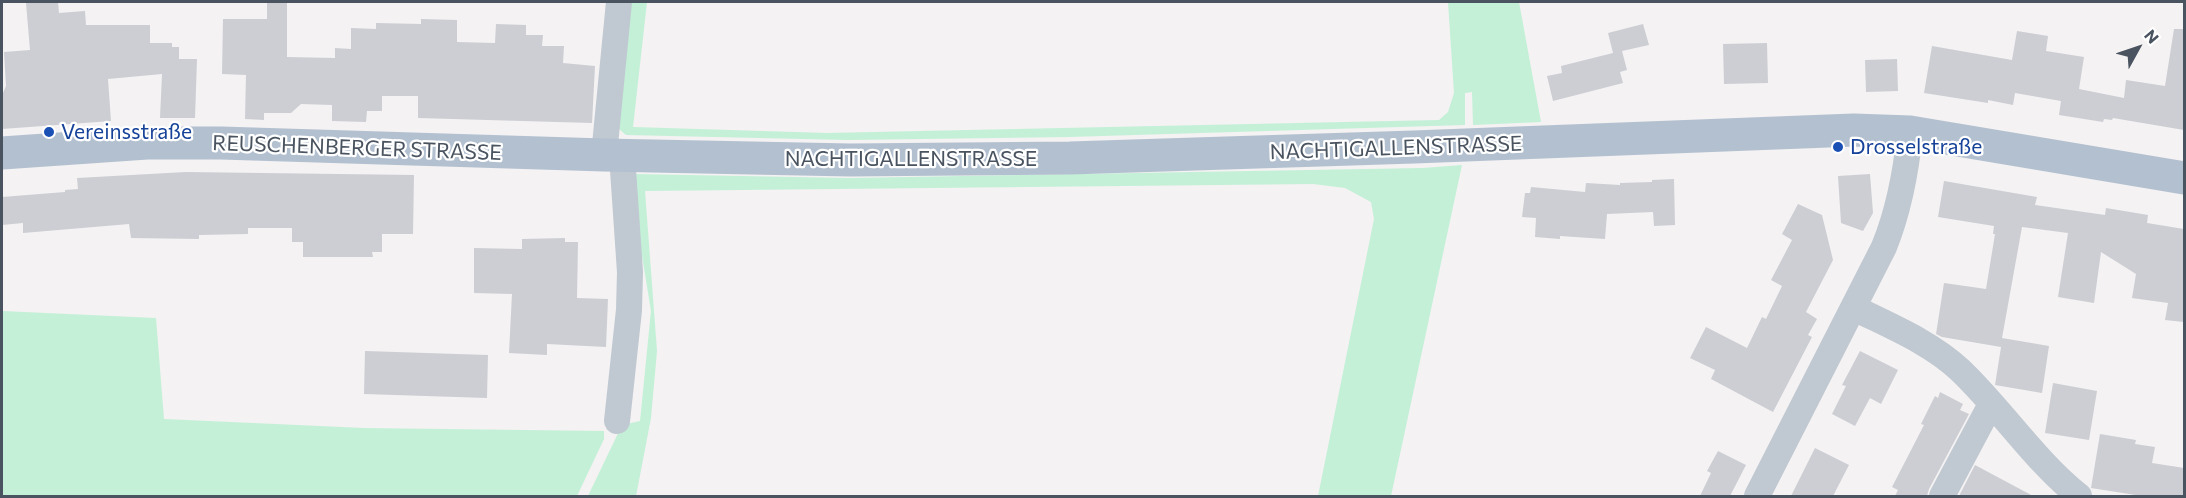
<!DOCTYPE html>
<meta charset="utf-8">
<style>
body{margin:0}
#map{position:relative;width:2186px;height:498px;overflow:hidden;background:#f4f2f2;font-family:Commissioner,sans-serif}
canvas{display:block}
.frame{position:absolute;inset:0;border:3px solid #4a5460;pointer-events:none}
.north{position:absolute;left:2108px;top:18px;width:60px;height:60px;-webkit-text-stroke:4px #fff;paint-order:stroke;rotate:50deg;font-size:16px;font-weight:700;line-height:24px;text-align:center;color:#4a5460}
.north::after{content:'';display:block;margin:auto;width:21px;height:27px;background:#4a5460;clip-path:polygon(50% 0,100% 100%,50% 72%,0 100%)}
</style>
<div id="map">
<canvas width="2186" height="498"></canvas>
<div class="frame"></div>
<div class="north">N</div>
</div>
<script>
const g = document.querySelector('canvas').getContext('2d');
g.lineJoin = 'round';
function fill(path, color) {
  g.fillStyle = color;
  g.fill(path, 'evenodd');
}
function strokePath(path, color, width, dash) {
  g.strokeStyle = color;
  g.lineWidth = width;
  g.lineCap = dash ? 'butt' : 'round';
  g.setLineDash(dash || []);
  g.stroke(path);
}
function write(font, color, halo, rows, align = 'center') {
  g.font = font + ' Commissioner,sans-serif';
  g.lineWidth = 4.5;
  g.setLineDash([]);
  g.textBaseline = 'middle';
  g.strokeStyle = halo;
  g.fillStyle = color;
  for (const [text, x, y, turn = 0] of rows) {
    g.save();
    g.translate(x, y);
    g.rotate((+turn || 0) * Math.PI / 180);
    g.textAlign = isNaN(turn) ? turn : align;
    if (halo) g.strokeText(text, 0, 0);
    g.fillText(text, 0, 0);
    g.restore();
  }
}
const green = new Path2D(`
 M630 2H647L633 127 827 133 1439 120 1448 112 1454 93 1448 2H1519L1541 122 1473 125 1472 92 1465 93V125L1069 137 848 140 626 135 619 129Z
 M1462 165 1391 496H1318L1374 219 1371 202 1345 188 1313 184 645 191 657 351 651 418 636 496H588L622 425 640 421 651 311 642 256 639 252 632 174 849 178 1423 168Z
 M2 311 156 318 164 419 364 428 604 431V439L577 496H2Z`);
const building = new Path2D(`
 M38 2H58L59 13 85 11 86 25H150V43H172V47H179V59H197L195 118H160L162 74 108 79 111 121 2 129V95L6 86 4 52 30 50 26 3Z
 M267 2 287 3V57L335 58V48L351 49V28L376 29V23L421 24V19L457 20V42L495 43 496 24 526 25V35H543L542 46H564L563 63 595 66 592 123 418 118V96H382V111H367L366 122 332 121V105L301 104 291 113H264V120L245 119 246 75 222 74 223 19H267Z
 M1643 24 1649 45 1622 51 1627 70 1620 72 1623 83 1553 101 1547 76 1562 73 1561 66 1613 53 1608 33Z
 M2174 29H2184V130L2113 118 2112 120 2104 119 2103 122 2059 115 2061 101 2015 93 2013 105 1988 100V103L1924 93 1932 46 2012 60 2017 31 2048 36 2046 51 2084 57 2079 89 2124 98 2126 80 2165 86Z
 M1767 43 1768 83 1724 84 1723 44Z
 M1897 59 1898 91 1866 92 1865 60Z
 M186 172 414 175 413 234H382V252H372L373 257H303V242H292V228H248V234L199 235V239L131 238 129 224 23 233V223L2 225V197L65 192V190L78 189 77 178Z
 M1870 174 1873 213 1863 231 1841 223 1838 176Z
 M1674 179 1675 225 1654 226 1653 212 1607 214 1605 239 1560 236V239L1535 237 1536 218 1522 217 1525 193H1530L1531 187 1585 192 1586 183 1620 185V183L1652 182V180Z
 M1944 181 2037 197 2035 205 2105 215 2106 208 2148 215 2147 223 2184 229V322L2165 320 2168 303 2132 298 2136 274 2101 252 2094 303 2058 297 2068 233 2022 227 2002 338 2049 346 2042 393 1995 385 2002 341 2001 347 1942 337 1936 334 1944 283 1986 289 1995 234H1993L1994 226 1938 217Z
 M1798 204 1822 215 1833 260 1806 312 1817 319 1808 335 1812 337 1773 412 1711 379 1715 370 1690 358 1706 327 1747 348 1762 317 1766 319 1782 286 1771 280 1792 240 1782 234Z
 M565 238V242H578L577 298 608 299 606 347 547 344V355L509 353 512 294 474 293V248L522 249V239Z
 M365 351 488 355 487 398 364 394Z
 M1860 351 1898 370 1881 404 1870 398 1855 426 1832 414 1846 386 1842 385Z
 M2053 383 2097 391 2089 440 2045 433Z
 M1940 392 1963 404 1960 410 1969 414 1929 489 1927 496H1895L1898 490 1892 487 1924 425 1921 424 1935 396 1938 398Z
 M2100 434 2136 440 2135 444 2155 447 2152 463 2184 468V496H2142L2091 488Z
 M1815 448 1849 465 1833 496H1791Z
 M1718 451 1746 465 1730 496H1700L1711 473 1707 471Z
 M1975 465 2033 496H1959Z`);
const minor = new Path2D(`
 M604 155 619 2
 M1854 308C1890 326 1930 342 1960 370 2002 410 2034 460 2079 496
 M617 421 629 310 630 272 622 155
 M1757 496 1884 247C1899 210 1906 173 1910 132
 M1942 496 1991 404`);
const major = new Path2D(`
 M2 153 147 143H221L604 155 850 160 1070 158 1414 147 1854 130 1910 132 2184 178`);
const markers = [
 [49,132,6,"#1a4fb4"],
 [1838,147,6,"#1a4fb4"]
];
const transitNames = [
 ["Vereinsstraße",61,132],
 ["Drosselstraße",1850,147]
];
const streetNames = [
 ["REUSCHENBERGER STRASSE",357,148,2],
 ["NACHTIGALLENSTRASSE",1396,148,-2],
 ["NACHTIGALLENSTRASSE",911,159]
];
fill(green, '#c3f0d7');
fill(building, '#ccced4');
strokePath(minor, '#c0c8d1', 26);
strokePath(major, '#b3c0d0', 33);
for (const [x, y, r, color] of markers) {
  const dot = new Path2D();
  dot.arc(x, y, r, 0, 2 * Math.PI);
  g.fillStyle = color;
  g.fill(dot);
  strokePath(dot, '#fff', 2);
}
write('21px', '#164399', '#fff', transitNames, 'left');
write('21px', '#4a5460', '#fff', streetNames);
</script>
